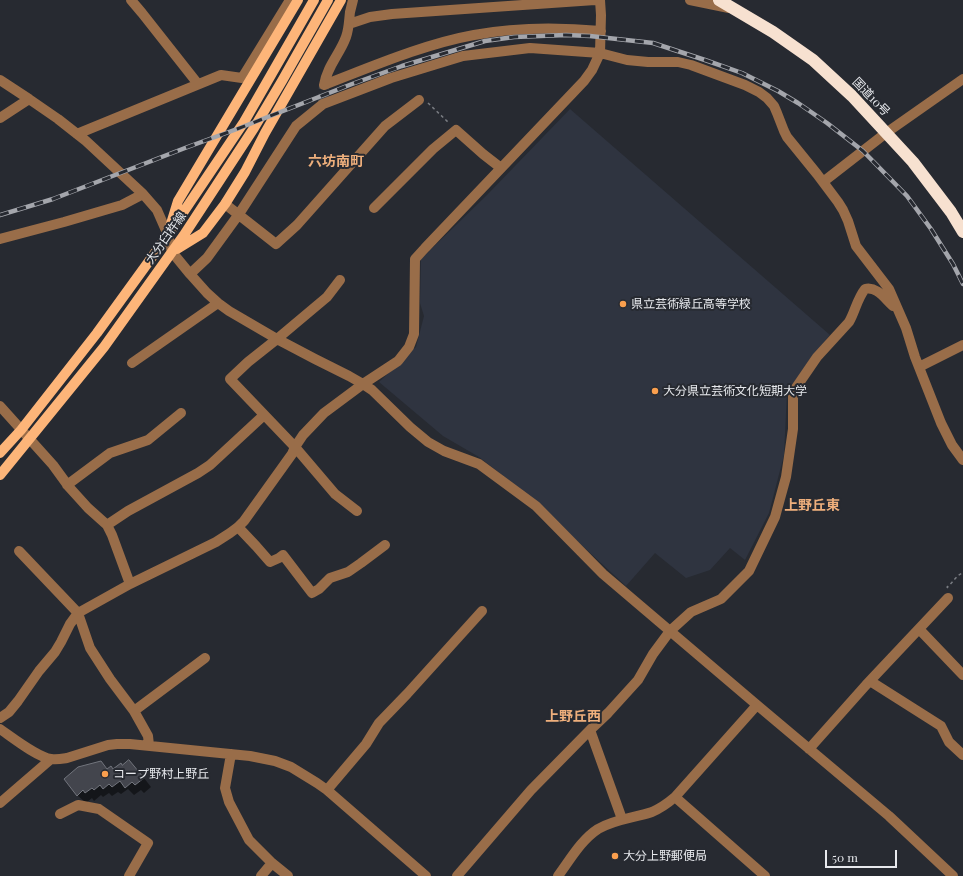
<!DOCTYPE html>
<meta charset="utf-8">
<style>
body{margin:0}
#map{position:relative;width:963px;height:876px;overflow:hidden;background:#272a31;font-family:"Playfair Display",serif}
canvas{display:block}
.scale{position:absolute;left:825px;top:850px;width:72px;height:18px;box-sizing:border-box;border:2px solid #e7e9ed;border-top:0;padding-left:5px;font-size:12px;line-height:14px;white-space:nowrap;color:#e7e9ed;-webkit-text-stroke:3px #272a31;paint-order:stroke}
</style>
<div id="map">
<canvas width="963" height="876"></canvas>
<div class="scale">50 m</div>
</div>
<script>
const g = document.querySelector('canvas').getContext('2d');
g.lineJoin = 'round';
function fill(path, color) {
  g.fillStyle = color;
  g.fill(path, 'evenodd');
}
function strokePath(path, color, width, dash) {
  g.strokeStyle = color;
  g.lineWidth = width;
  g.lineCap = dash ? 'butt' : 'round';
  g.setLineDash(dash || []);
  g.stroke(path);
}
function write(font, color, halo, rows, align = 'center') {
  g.font = font + ' "Playfair Display","Noto Sans JP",serif';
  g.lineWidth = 4;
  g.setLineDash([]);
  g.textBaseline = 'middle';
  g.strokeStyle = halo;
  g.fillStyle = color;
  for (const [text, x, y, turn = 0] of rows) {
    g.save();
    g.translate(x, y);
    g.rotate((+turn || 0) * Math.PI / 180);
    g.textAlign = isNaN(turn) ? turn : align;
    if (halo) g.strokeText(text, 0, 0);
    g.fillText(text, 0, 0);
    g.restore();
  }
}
const built = new Path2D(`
 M570 109 830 335 813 355 787 392 784 455 769 513 745 560 730 548 710 570 686 578 655 553 626 586 524 492 479 457 443 436 379 382 416 347 424 316 420 303 421 259 487 195Z`);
const shadow = new Path2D(`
 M129 761 137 769 151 787 144 793 141 790 134 795 128 789 121 794 118 792 112 796 109 793 103 797 101 795 94 801 92 798 86 803 77 795 101 762 108 769 113 770 122 766Z`);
const building = new Path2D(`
 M129 760 144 778 135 785 132 782 125 788 120 781 112 787 109 784 103 789 100 785 94 790 92 788 85 793 83 790 77 796 64 779 78 767 101 761 107 769 111 766 113 769 121 763 122 765Z`);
const minorTunnel = new Path2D(`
 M323 104 324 85`);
const path = new Path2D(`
 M428 103 449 123
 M948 588 947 587C953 583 956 575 963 573`);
const minor = new Path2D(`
 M131 0 142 13 198 84
 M690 0 729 8
 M349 24 370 17 392 14 595 0
 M0 80 29 99 58 119 86 141 143 194 157 210 168 235 172 252 190 274 207 293 218 303 229 311 277 339 315 359 349 376 363 384 372 390 410 427 428 442 444 451 479 464 536 506 603 574 757 705 889 816 953 876
 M324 85C371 67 424 44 474 35 516 27 558 27 601 31
 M324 85C327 66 340 54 346 37 349 29 349 20 350 12 351 8 352 4 353 0
 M0 118 29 99
 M77 134 221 75 242 78 290 0
 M823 182 886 133 963 79
 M225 204 276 244 297 225 385 126 419 100
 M374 208 433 149 456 130 483 154 501 168
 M0 239 64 222 122 205 143 194
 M190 274 207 258 239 214 296 126 323 104 391 78 463 56 530 48 600 53 627 60 648 62H678L691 65 745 85 759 92 767 98 774 106 777 113 784 131 787 137 817 174 838 202 843 210 848 221 856 246 889 289 906 328 915 357 941 423 952 445 963 460
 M340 280 327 297 277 339 248 362 230 379 295 447 335 494 357 511
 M132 363 218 303
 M919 367 963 345
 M0 406 53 465 69 487 88 508 107 525 112 535 130 584
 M67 485 110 453 148 440 181 413
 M107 525 128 511 198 473 210 465 264 415
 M238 527 256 546 270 562 279 558 283 555 312 593 319 589 330 578 348 572 361 563 385 545
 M19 551 78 613 90 648 110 679 134 711 148 736 149 745
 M919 629 963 675
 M870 681 941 726 949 742 963 755
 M134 711 205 658
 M0 718 9 712 18 701 39 671 55 652 61 642 70 624 78 613 130 584 216 542 230 533 238 527 244 521 292 454 295 447 303 435 324 413 363 384 398 361 409 347 414 334 415 259 425 248 584 81 592 70 600 53 601 15 600 0
 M0 729C13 738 37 757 51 759 56 760 61 759 67 758L108 745 117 744H130L250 756 275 761 291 767 317 783 327 790 426 876
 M590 730 622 819
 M809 749 866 685 948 598
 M231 754 225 788 229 802 249 840 272 863 288 876
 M327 790 366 744 379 723 407 694 482 611
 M675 797 765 876
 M0 803 51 759
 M60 814 78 805 99 809 148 843 129 876
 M261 876 272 863
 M457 876 531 790 590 730 608 713 638 680 653 654 670 631 691 612 721 599 749 571 775 517 786 477 793 429V392L817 357 849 322C855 312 857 299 865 289 877 286 885 299 893 306
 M558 876C570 860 581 840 598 829 615 819 634 818 652 812 661 808 668 803 675 797L757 705`);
const major = new Path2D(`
 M170 227 178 201 298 0
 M177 249 203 233 225 204 245 172 265 133 341 0
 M0 453 21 430 97 333 168 235 244 122 271 75 314 0
 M0 475 104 347 184 235 254 128 282 81 328 0`);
const highway = new Path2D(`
 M719 0 773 32 813 60 852 96 913 162 951 212 963 232`);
const rail = new Path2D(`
 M0 215 53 199 185 148 237 129 352 84 402 66 485 41 514 37 566 35 590 36 653 43 705 60 742 73 778 91 798 103 827 123 863 151 907 196 931 229 953 264 963 284`);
const markers = [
 [623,304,4,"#fa9f4e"],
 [655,391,4,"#fa9f4e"],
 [105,774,4,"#fa9f4e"],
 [615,856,4,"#fa9f4e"]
];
const streetNames = [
 ["国道10号",871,97,46],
 ["大分臼杵線",166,238,-55]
];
const poiNames = [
 ["県立芸術緑丘高等学校",631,304],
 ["大分県立芸術文化短期大学",663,391],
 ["コープ野村上野丘",113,774],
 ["大分上野郵便局",623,856]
];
const quarterNames = [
 ["六坊南町",336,162],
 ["上野丘東",812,506],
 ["上野丘西",573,717]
];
fill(built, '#2f3440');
fill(shadow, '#0007');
fill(building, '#43454d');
strokePath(building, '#72757d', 1);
strokePath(minorTunnel, '#44474d', 10, [10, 5]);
strokePath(path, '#797c82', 1.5, [3, 3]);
strokePath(minor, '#996d49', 10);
strokePath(major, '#fdb579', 10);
strokePath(highway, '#f7e1d0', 12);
strokePath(rail, '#a4a6ac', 4.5);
strokePath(rail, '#272a31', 3, [9]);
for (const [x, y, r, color] of markers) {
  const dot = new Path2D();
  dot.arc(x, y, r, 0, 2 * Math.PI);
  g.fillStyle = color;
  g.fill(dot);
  strokePath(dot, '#272a31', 1.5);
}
write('12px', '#e7e9ed', '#272a31', streetNames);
write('12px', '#e7e9ed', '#272a31', poiNames, 'left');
write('bold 14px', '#eeaf7c', '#272a31', quarterNames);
</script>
